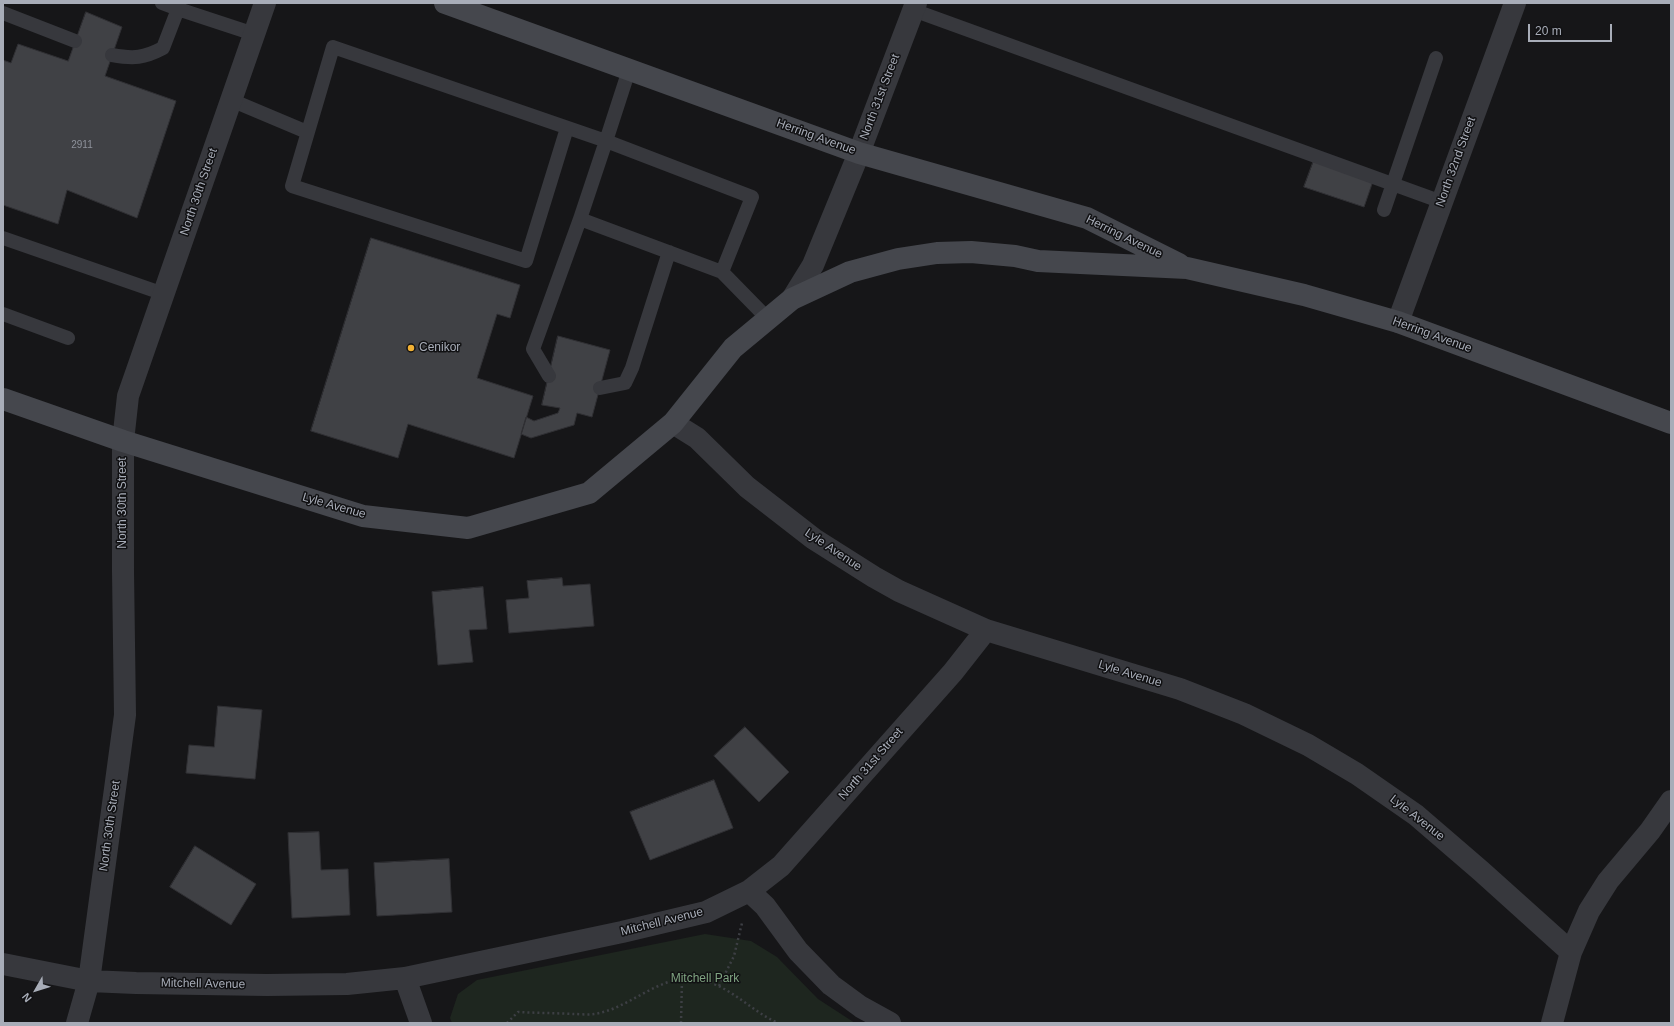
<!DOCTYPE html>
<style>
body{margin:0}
#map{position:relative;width:1674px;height:1026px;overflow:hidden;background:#161618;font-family:Arial,sans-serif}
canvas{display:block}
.frame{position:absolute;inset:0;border:4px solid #a8adb8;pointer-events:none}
.north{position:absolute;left:16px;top:970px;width:40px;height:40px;-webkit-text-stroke:3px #111113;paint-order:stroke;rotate:231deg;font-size:11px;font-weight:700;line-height:16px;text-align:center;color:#a8adb8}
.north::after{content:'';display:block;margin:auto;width:14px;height:18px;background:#a8adb8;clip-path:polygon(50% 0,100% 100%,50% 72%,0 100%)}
.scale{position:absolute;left:1528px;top:24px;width:84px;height:18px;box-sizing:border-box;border:2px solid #a8adb8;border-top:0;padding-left:5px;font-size:12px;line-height:14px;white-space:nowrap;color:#a8adb8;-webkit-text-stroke:3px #111113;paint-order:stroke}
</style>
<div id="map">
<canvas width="1674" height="1026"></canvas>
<div class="frame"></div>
<div class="north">N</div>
<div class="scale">20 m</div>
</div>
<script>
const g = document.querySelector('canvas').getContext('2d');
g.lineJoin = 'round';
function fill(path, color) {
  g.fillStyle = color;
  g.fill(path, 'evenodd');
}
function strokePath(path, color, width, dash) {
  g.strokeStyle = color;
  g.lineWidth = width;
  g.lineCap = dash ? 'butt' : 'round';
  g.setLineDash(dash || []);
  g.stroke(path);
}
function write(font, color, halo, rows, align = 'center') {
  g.font = font + ' Arial,sans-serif';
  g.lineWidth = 3;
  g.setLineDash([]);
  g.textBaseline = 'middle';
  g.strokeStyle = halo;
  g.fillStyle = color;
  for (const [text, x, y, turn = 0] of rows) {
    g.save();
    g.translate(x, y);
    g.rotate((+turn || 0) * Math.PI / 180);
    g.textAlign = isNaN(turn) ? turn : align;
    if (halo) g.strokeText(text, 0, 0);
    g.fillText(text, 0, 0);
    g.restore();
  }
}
const green = new Path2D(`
 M705 934 751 941 777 957 818 999 855 1023H452L450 1018 458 994 477 980Z`);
const building = new Path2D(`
 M86 12 122 27 105 76 176 101 137 218 67 190 58 224 3 205V60L11 63 18 44 68 61Z
 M1314 160 1373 181 1364 207 1304 187Z
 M371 238 520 285 510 318 497 314 477 378 533 396 514 458 408 424 398 458 311 431Z
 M558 336 610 350 592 417 577 413 574 425 531 438 521 434 526 417 534 421 558 413 560 408 542 405Z
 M562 578 563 586 590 584 594 626 509 633 506 600 529 598 527 581Z
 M483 587 487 629 469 630 473 662 438 665 432 592Z
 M218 706 262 710 255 779 186 773 189 745 214 747Z
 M745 727 789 772 759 802 714 756Z
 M714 780 733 828 650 860 630 812Z
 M319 832 321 870 348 869 350 915 292 918 288 833Z
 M195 846 256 884 231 925 170 887Z
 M449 859 452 912 377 916 374 863Z`);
const path = new Path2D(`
 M719 986 734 956 742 923
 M507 1023 518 1012C536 1013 554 1013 573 1014 579 1014 587 1015 594 1014 631 1009 663 970 702 980 733 988 751 1011 778 1023
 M681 1023 682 979`);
const lane = new Path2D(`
 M162 3 178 9
 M913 10 1442 202
 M3 13 75 41
 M112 55C134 59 144 58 163 48L178 9 254 34
 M629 70 606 141 752 197 722 272 768 319
 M231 100 307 132
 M567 128 526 261 292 186 333 47 606 141 580 219 722 272
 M1384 210 1436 58
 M3 238 164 294
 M3 314 68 338
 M549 376 533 349 580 219
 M600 388 625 383 632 368 669 252`);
const street = new Path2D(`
 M792 299 813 265 859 153 916 3
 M1398 322 1515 3
 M673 423 697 438 747 487 814 539 874 577 899 591 986 630 1180 689 1244 714 1308 745 1357 774 1416 815 1481 871 1571 952
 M749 891 765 906 798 951 831 985 861 1007 890 1023
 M3 964 89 981 136 983 267 985 347 984 405 978 622 932 706 912 749 891 781 866 953 672 986 630
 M405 978 421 1023
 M77 1023 89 981 125 715 123 571V441L128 396 265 3
 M1552 1023 1571 952 1589 911 1608 881 1650 831 1671 801`);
const secondary = new Path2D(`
 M445 3 859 153 1087 218 1179 264
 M3 399 123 441 363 516 468 528 589 493 673 423 733 348 792 299 850 272 898 259 937 253 971 252 1015 256 1038 261 1187 268 1304 295 1398 322 1671 423`);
const markers = [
 [411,348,4,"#f2b134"]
];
const numberNames = [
 ["2911",82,145]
];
const streetNames = [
 ["North 31st Street",880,97,-69],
 ["Herring Avenue",816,137,20],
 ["North 32nd Street",1456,162,-70],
 ["North 30th Street",199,192,-71],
 ["Herring Avenue",1124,237,26],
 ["Herring Avenue",1432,335,20],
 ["North 30th Street",123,503,-90],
 ["Lyle Avenue",334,506,16],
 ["Lyle Avenue",833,550,34],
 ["Lyle Avenue",1130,674,17],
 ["North 31st Street",871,764,-49],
 ["Lyle Avenue",1417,818,38],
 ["North 30th Street",110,826,-82],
 ["Mitchell Avenue",662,922,-14],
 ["Mitchell Avenue",203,984,1]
];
const poiNames = [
 ["Cenikor",419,348]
];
const parkNames = [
 ["Mitchell Park",705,979]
];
fill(green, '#1e261f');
fill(building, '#404145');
strokePath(building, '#303034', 1);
strokePath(path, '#3d3f44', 2.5, [2, 3]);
strokePath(lane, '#37383d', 14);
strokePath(street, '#37383d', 22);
strokePath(secondary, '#45474d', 22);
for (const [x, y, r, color] of markers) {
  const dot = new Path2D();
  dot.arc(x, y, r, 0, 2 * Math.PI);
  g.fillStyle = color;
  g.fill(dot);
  strokePath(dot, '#111113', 1.5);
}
write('10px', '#8e929b', null, numberNames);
write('12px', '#a8adb8', '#111113', streetNames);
write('12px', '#a8adb8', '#111113', poiNames, 'left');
write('12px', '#7fa381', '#111113', parkNames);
</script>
